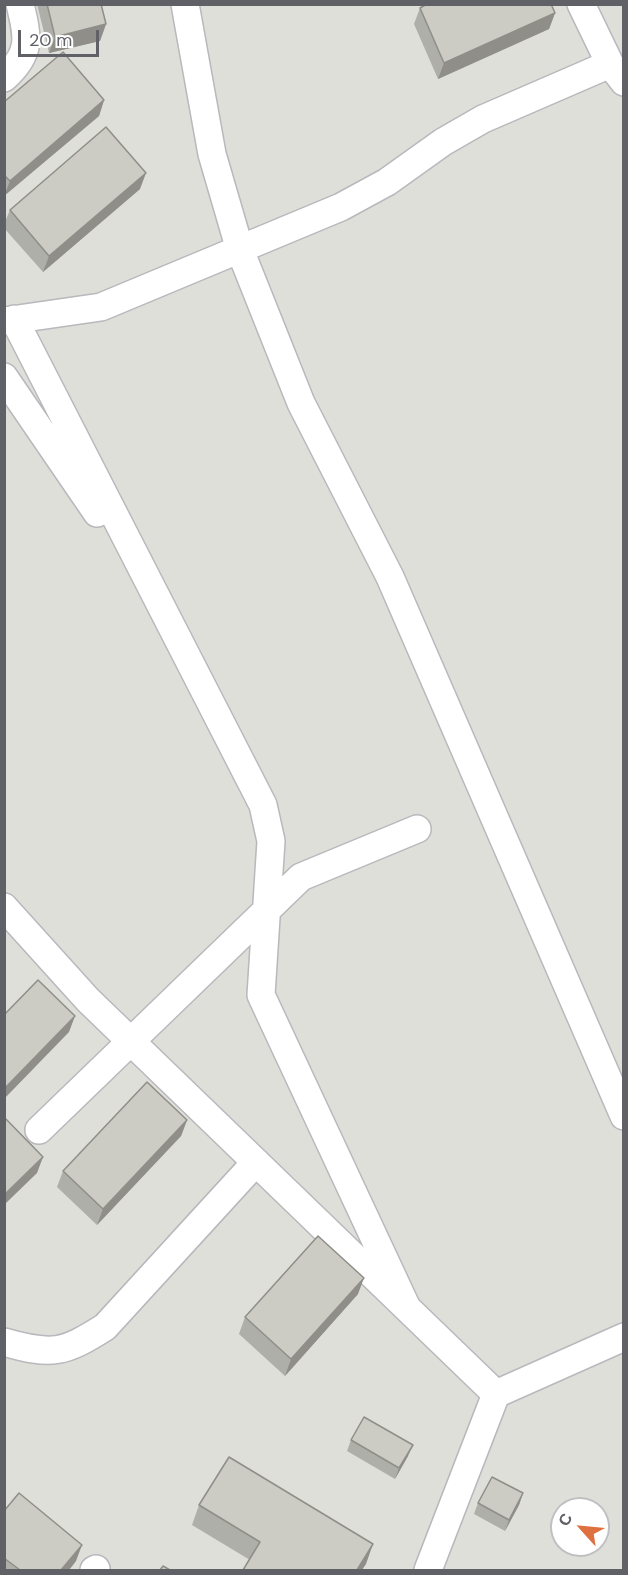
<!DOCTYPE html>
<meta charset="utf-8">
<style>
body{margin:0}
#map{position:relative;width:628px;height:1575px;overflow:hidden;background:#f0f0e8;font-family:"DM Sans",sans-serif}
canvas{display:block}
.frame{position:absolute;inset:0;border:6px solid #5f6167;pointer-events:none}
.north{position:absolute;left:550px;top:1497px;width:60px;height:60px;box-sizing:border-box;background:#fff;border:2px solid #bfc0c2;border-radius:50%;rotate:297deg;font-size:16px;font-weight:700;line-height:24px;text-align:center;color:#5f6167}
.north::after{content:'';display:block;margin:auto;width:21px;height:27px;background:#df703f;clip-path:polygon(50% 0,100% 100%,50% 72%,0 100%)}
.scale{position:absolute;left:18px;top:30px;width:81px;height:27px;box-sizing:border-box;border:3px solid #5f6167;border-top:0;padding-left:8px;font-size:18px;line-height:21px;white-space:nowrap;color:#5f6167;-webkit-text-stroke:4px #fff;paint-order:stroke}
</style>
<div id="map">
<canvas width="628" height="1575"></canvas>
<div class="frame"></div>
<div class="north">С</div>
<div class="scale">20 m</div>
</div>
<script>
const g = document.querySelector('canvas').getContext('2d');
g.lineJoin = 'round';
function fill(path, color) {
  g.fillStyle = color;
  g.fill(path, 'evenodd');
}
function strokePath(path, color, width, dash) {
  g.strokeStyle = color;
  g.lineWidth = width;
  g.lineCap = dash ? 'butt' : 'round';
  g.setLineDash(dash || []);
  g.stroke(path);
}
const industrial = new Path2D(`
 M5 5H623V1570H5ZM562 1509H598V1545H562Z`);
const minor = new Path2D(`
 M185 4 212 154 240 250 301 403 390 577 624 1116
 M581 4 610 64 624 82
 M4 78C32 53 28 38 20 4
 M14 319 263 805 271 841 261 995 407 1308
 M4 321 101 307 341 207 387 182 443 142 483 119 610 64
 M4 377 97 513
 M4 907 88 1000 496 1394
 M39 1130 301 877 417 829
 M4 1342C52 1356 64 1353 105 1327L256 1162
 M94 1570 96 1569
 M428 1570 496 1394 624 1337`);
const wall = new Path2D(`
 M37 4H101L106 24 100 41 49 53Z
 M420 8 555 13 549 29 438 79 414 24Z
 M104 100 99 116 4 196V102Z
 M140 189 43 272 4 228V224L10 210Z
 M187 1120 181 1136 97 1225 57 1187 63 1171Z
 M358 1294 285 1376 239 1334 245 1317Z
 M351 1440 408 1456 395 1479 347 1451Z
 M523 1493 519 1505 505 1531 474 1514 478 1503Z
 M199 1505 366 1564 250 1560 192 1525Z
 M4 1511 76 1561 69 1570H4Z`);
const shadedWall = new Path2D(`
 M555 13 549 29 438 79 444 63Z
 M106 24 100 41 49 53 55 37Z
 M104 100 99 116 4 196 10 181Z
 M146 173 140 189 43 272 49 256Z
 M75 1016 69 1032 4 1099V1089Z
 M187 1120 181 1136 97 1225 103 1209Z
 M43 1157 37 1173 4 1205V1195Z
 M364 1278 358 1294 285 1376 291 1359Z
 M413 1445 408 1456 395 1479 399 1468Z
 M523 1493 519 1505 505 1531 509 1520Z
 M373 1544 366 1564 362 1570H357Z
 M82 1545 76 1561 69 1570H61Z`);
const building = new Path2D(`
 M47 4H101L106 24 55 37Z
 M427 4H551L555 13 444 63 420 8Z
 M63 52 104 100 10 181 4 175V102Z
 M106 127 146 173 49 256 10 210Z
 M38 980 75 1016 4 1089V1015Z
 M147 1082 187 1120 103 1209 63 1171Z
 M4 1117 43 1157 4 1195Z
 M318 1236 364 1278 291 1359 245 1317Z
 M364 1417 413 1445 399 1468 351 1440Z
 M229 1457 373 1544 357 1570H243L260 1542 199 1505Z
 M492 1477 523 1493 509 1520 478 1503Z
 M19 1493 82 1545 61 1570H20L4 1558V1511Z
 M163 1566 170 1570H160Z`);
fill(industrial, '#dfdfda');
strokePath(minor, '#b8b8bd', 30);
strokePath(minor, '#fff', 27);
fill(wall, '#afafa9');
fill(shadedWall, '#8f8e89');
fill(building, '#cccbc4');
strokePath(building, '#8f8e89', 1.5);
</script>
